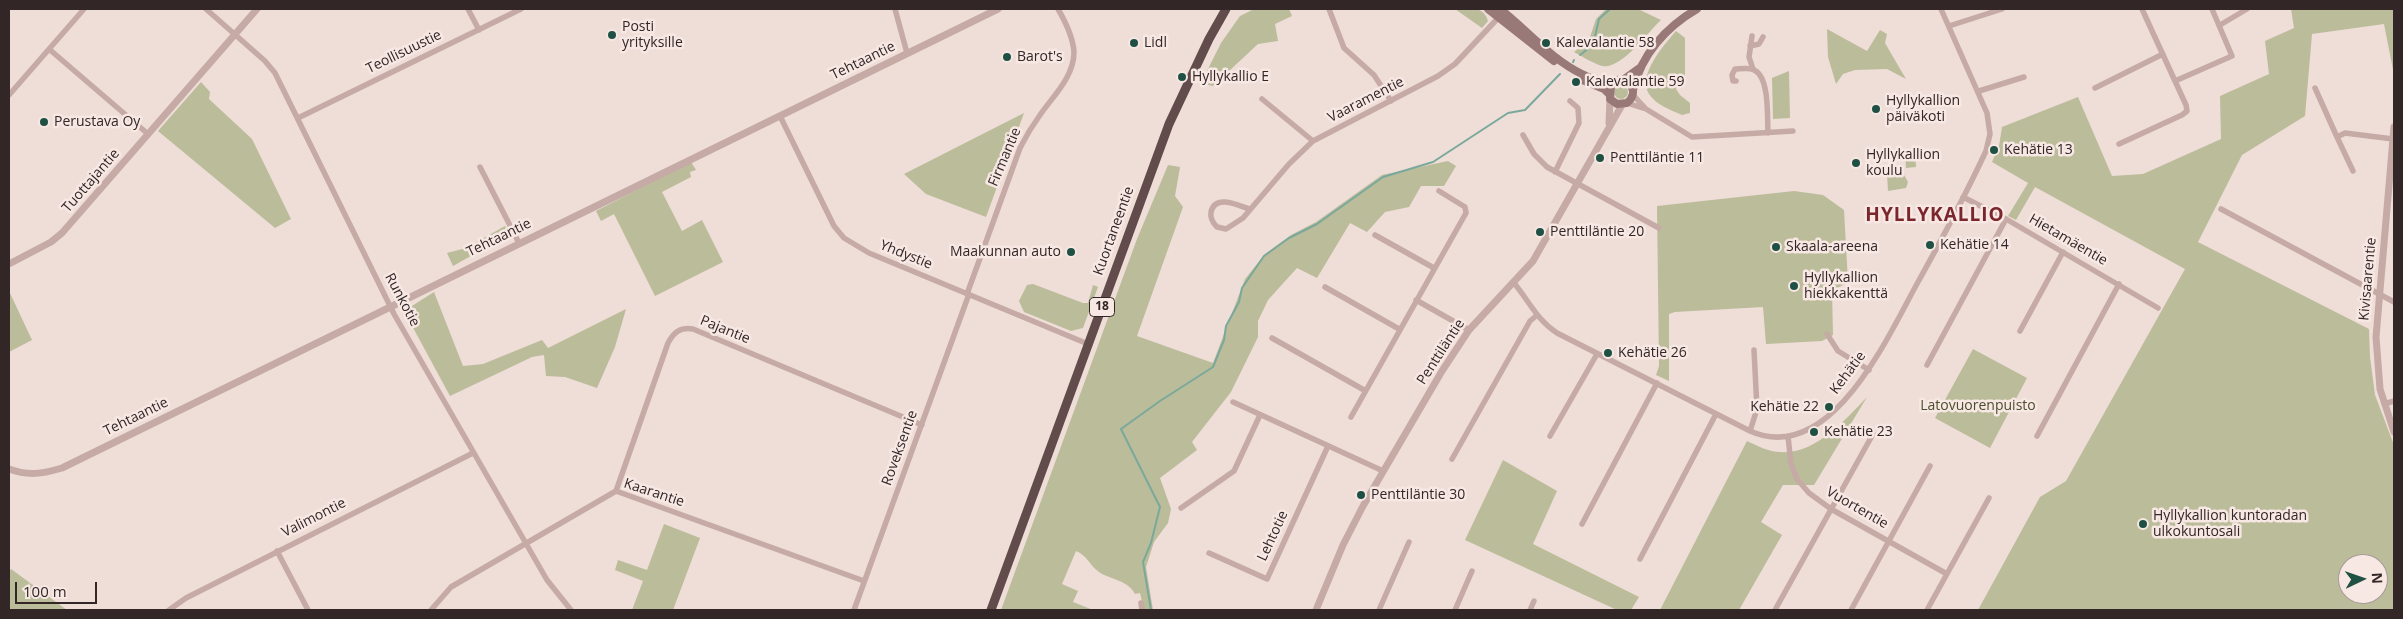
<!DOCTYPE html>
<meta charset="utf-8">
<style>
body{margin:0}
#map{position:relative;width:2403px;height:619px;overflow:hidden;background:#efddd8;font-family:"Open Sans",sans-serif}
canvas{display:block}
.frame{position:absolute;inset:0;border:10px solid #322626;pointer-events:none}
.north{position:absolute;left:2338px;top:554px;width:50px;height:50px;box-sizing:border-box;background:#f7e8e4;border:1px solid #a89a98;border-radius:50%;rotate:87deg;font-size:14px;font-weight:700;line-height:20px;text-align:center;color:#322626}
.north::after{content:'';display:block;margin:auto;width:18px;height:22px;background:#1f5044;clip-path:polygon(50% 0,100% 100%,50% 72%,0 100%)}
.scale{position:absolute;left:15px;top:582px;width:82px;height:22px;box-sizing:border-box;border:2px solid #322626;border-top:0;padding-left:6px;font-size:15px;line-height:18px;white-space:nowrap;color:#322626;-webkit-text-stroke:4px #f7e8e4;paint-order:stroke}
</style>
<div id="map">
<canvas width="2403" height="619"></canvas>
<div class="frame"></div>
<div class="north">N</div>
<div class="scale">100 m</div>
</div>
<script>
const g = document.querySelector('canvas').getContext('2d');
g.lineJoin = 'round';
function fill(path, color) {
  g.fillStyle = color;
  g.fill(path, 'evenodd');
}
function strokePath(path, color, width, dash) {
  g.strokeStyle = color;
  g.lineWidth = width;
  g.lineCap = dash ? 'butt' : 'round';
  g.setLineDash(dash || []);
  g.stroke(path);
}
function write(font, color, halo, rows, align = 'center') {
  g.font = font + ' "Open Sans",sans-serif';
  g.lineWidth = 5;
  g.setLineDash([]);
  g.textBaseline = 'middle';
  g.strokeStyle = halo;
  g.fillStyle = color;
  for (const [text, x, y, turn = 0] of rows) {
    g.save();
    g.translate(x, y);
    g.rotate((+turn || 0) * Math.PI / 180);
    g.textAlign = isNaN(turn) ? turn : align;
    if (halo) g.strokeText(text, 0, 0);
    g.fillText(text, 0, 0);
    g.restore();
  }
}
const green = new Path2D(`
 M1254 9H1289L1292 16 1275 24 1278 41 1258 44 1213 86 1201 83 1221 43 1240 16Z
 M1455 9C1470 9 1483 5 1488 21L1482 28Z
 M1606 9H1638L1661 20C1647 33 1621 70 1602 66 1592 63 1582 56 1574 52L1589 40 1596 19Z
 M2291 9H2394V75L2384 24 2312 34 2305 116 2242 155 2198 242 2369 329 2370 357 2375 395 2394 445V610H1978L2040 497 2066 481 2185 269 2035 187 2016 220 2008 216 2028 183 1992 162 1999 146 2002 127 2078 97 2112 176 2143 174 2221 139 2220 96 2269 74 2265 41 2294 28ZM2348 564H2378V594H2348Z
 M1827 29 1867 51 1880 30 1887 34 1885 43 1906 79 1887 69 1855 70 1843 74 1836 84 1828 57Z
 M1676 31 1685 38V81L1679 83 1676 89 1680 95 1690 103V113L1682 115C1671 110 1656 105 1649 94 1637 75 1664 45 1676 31Z
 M1789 71 1790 118 1773 119 1772 78Z
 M201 82 210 92 209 99 252 139 291 219 275 228 158 131Z
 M1614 92a7 7 0 1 1 14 0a7 7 0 1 1-14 0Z
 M1024 113 986 217 926 194 904 174Z
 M1905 150H1915L1916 167 1906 168Z
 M1448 161 1456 166 1444 186H1421L1409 207 1385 212 1367 232 1350 223 1317 278 1297 268 1268 300 1258 321V337L1231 392 1192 442 1197 450 1160 478 1171 509 1168 523 1154 542 1146 567 1153 610H1144L1140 593 1135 594C1128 580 1111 580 1099 572 1089 565 1088 556 1076 551L1062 584 1078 591 1073 602 1093 610H1001L1137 239 1168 165 1180 167 1175 196 1183 207 1137 336 1213 363 1245 279 1265 254 1291 235 1316 222 1382 175Z
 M691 162 696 170 690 172 691 177 662 192 682 231 702 220 723 262 655 296 614 214 601 221 596 211Z
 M1897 171 1904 175 1908 182 1906 188 1888 191 1887 174Z
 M1794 191 1823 195 1844 210 1848 282 1832 291 1833 335 1822 341 1766 344 1763 307 1675 312 1669 314V381L1656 375 1659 366 1657 206Z
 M505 226 510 234 453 266 447 253 466 248Z
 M1033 284 1083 303H1088L1093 285 1098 287 1083 328 1071 331 1024 312 1019 301 1027 285Z
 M9 291 32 340 9 352Z
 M434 292 463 366 483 364 542 340 548 348 626 309 615 347 597 388 565 377 546 376 544 355 532 357 450 396 404 311Z
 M1973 349 2027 378 1990 448 1935 418Z
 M1867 397 1814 485H1783L1761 522 1782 535 1739 610H1660L1747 441C1758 446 1769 452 1780 452 1815 455 1845 420 1867 397Z
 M1503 460 1557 491 1533 544 1639 597 1631 610H1617L1465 540Z
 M664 524 700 538 673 610H632L643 581 615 570 618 560 647 570Z
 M11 569 67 610H9V572Z`);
const stream = new Path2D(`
 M1580 55 1593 45 1599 19 1610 9
 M1573 62 1574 60
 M1151 610 1143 562 1151 543 1160 507 1121 429 1160 401 1213 367 1224 340 1226 326 1239 302 1242 288 1264 256 1289 238 1317 224 1383 177 1433 162 1508 113 1525 110 1560 74`);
const minor = new Path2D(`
 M206 9 265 61 275 73 394 314 547 580 571 610
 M468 9 479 30
 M895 9 907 53
 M1329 9 1344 48 1374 75 1391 101
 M2220 25 2247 9
 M1949 26 2002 9
 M1752 36 1749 57 1753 69
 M1750 46 1759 44 1763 37
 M49 49 148 134
 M1736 81H1733L1732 75 1735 69C1740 69 1749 67 1754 70 1770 77 1767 118 1768 133
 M2175 81 2232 56 2212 9
 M2095 88 2163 54
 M2315 88 2337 137 2345 133 2393 139
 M1979 91 2024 77
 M9 95 84 9
 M1633 95 1646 109 1692 137 1793 131
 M1262 99 1313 141
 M1627 103 1646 109
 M780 116 834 226 844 238 869 253 1088 344
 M298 118 521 9
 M1523 135 1534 154 1547 167 1659 228
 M2337 137 2353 171
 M2119 144 2182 115 2187 111 2186 105 2142 9
 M480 167 519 243
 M1555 172 1579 123 1578 108 1570 101
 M1963 197 2006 219 2158 308
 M1249 209C1238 205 1215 194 1211 212 1210 218 1213 223 1217 227L1226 229 1243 218 1289 164 1313 141 1438 76 1455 64 1499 17
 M2221 209 2394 302
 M1375 235 1434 268
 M1514 283C1529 301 1537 320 1557 333L1750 431C1831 467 1888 336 1918 282 1942 239 1965 196 1986 151L1990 134 1987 113 1941 9
 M1325 287 1399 329
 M967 294 1020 148C1026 136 1032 126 1040 115 1053 96 1074 77 1074 52 1073 37 1065 21 1058 9
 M1416 300 1469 330
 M2020 331 2063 252
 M1827 334 1838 351 1869 370
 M1272 338 1364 390
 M1927 365 2006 219
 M1233 402 1383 471
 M2384 404 2394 401
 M1351 417 1466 213 1465 207 1439 191
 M1750 431 1757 409 1754 350
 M1550 436 1597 354
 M1788 436 1791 464 1797 479 1809 493 1831 509 1947 574
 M2037 436 2119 284
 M1452 459 1530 321 1536 316
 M616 491 668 343C674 332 680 327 693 329L922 425
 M1181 508 1234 471 1260 415
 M1582 524 1657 383
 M277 551 308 610
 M1209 553 1267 579 1328 446
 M1640 559 1716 414
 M1141 603 1142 610
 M169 610 186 598 473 453
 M431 610 451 587 616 491 864 581
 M854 610 969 294
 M1379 610 1409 542
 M1455 610 1472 571
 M1530 610 1534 601
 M1775 610 1873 434
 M1851 610 1930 466
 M1927 610 1989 498`);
const tertiary = new Path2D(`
 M1609 123 1610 99
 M2394 127 2376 337 2380 389 2394 432
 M9 264 51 242 62 233 257 9
 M9 469C28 476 42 474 62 468L998 9
 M1316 610 1343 545 1363 506 1442 371 1469 330 1533 261 1622 105`);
const secondary = new Path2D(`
 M1488 9 1554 61
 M1500 9C1527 30 1551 59 1582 74 1589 78 1596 80 1604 81 1612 82 1623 77 1629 84 1636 90 1633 98 1627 103L1617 104 1610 99 1611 86 1618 80
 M1580 79 1604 89 1609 94
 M1623 80 1641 67
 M1633 90C1641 55 1666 27 1697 9`);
const trunk = new Path2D(`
 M991 610 1169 124 1209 39 1226 9`);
const markers = [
 [612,35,5,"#1f5044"],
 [1134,43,5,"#1f5044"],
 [1546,43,5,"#1f5044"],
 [1007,57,5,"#1f5044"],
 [1182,77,5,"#1f5044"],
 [1576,82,5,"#1f5044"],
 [1876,109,5,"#1f5044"],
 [44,122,5,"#1f5044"],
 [1994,150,5,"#1f5044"],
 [1600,158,5,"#1f5044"],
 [1856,163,5,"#1f5044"],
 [1540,232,5,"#1f5044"],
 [1930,245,5,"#1f5044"],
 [1776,247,5,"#1f5044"],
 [1071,252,5,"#1f5044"],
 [1794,286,5,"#1f5044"],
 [1608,353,5,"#1f5044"],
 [1829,407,5,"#1f5044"],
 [1814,432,5,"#1f5044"],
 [1361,495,5,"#1f5044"],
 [2143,524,5,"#1f5044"]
];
const shields = [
 [1102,307,25]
];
const shieldNames = [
 ["18",1102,307]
];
const poiNames = [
 ["Posti",622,27],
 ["yrityksille",622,43],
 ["Lidl",1144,43],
 ["Kalevalantie 58",1556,43],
 ["Barot's",1017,57],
 ["Hyllykallio E",1192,77],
 ["Kalevalantie 59",1586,82],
 ["Hyllykallion",1886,101],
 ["päiväkoti",1886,117],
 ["Perustava Oy",54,122],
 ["Kehätie 13",2004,150],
 ["Hyllykallion",1866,155],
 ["koulu",1866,171],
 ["Penttiläntie 11",1610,158],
 ["Penttiläntie 20",1550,232],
 ["Kehätie 14",1940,245],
 ["Skaala-areena",1786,247],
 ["Maakunnan auto",1061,252,"right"],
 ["Hyllykallion",1804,278],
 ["hiekkakenttä",1804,294],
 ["Kehätie 26",1618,353],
 ["Kehätie 22",1819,407,"right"],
 ["Kehätie 23",1824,432],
 ["Penttiläntie 30",1371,495],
 ["Hyllykallion kuntoradan",2153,516],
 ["ulkokuntosali",2153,532]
];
const streetNames = [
 ["Teollisuustie",404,52,-26],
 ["Tehtaantie",863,61,-26],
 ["Vaaramentie",1366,100,-27],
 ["Firmantie",1005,157,-67],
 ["Tuottajantie",91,181,-49],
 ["Kuortaneentie",1114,231,-70],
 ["Tehtaantie",499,238,-26],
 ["Hietamäentie",2068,240,30],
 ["Yhdystie",906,255,22],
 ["Kivisaarentie",2368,279,-85],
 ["Runkotie",402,300,62],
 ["Pajantie",725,330,22],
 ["Penttiläntie",1441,352,-57],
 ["Kehätie",1848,373,-53],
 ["Tehtaantie",136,417,-26],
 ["Roveksentie",900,448,-70],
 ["Kaarantie",654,493,18],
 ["Vuortentie",1857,508,30],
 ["Valimontie",314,518,-27],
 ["Lehtotie",1273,536,-65]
];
const parkNames = [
 ["Latovuorenpuisto",1978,406]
];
const districtNames = [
 ["HYLLYKALLIO",1935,216]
];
fill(green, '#bbbc9a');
strokePath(stream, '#7aa99c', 2);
strokePath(minor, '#c6aaa5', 5.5);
strokePath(tertiary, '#c6aaa5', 7);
strokePath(secondary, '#997977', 8);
strokePath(trunk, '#624c4b', 9);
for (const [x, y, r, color] of markers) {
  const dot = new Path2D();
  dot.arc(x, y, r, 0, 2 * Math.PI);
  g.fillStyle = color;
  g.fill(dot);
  strokePath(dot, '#f7e8e4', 2);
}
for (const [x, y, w] of shields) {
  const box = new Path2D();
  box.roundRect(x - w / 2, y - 9.5, w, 19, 4);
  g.fillStyle = '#f7e8e4';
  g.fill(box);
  strokePath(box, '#322626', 1);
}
write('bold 12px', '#322626', null, shieldNames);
write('14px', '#322626', '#f7e8e4', poiNames, 'left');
write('14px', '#322626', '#f7e8e4', streetNames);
write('14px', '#4c4e2c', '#f7e8e4', parkNames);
g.letterSpacing = '1px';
write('bold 19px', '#7b252c', '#f7e8e4', districtNames);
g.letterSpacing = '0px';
</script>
